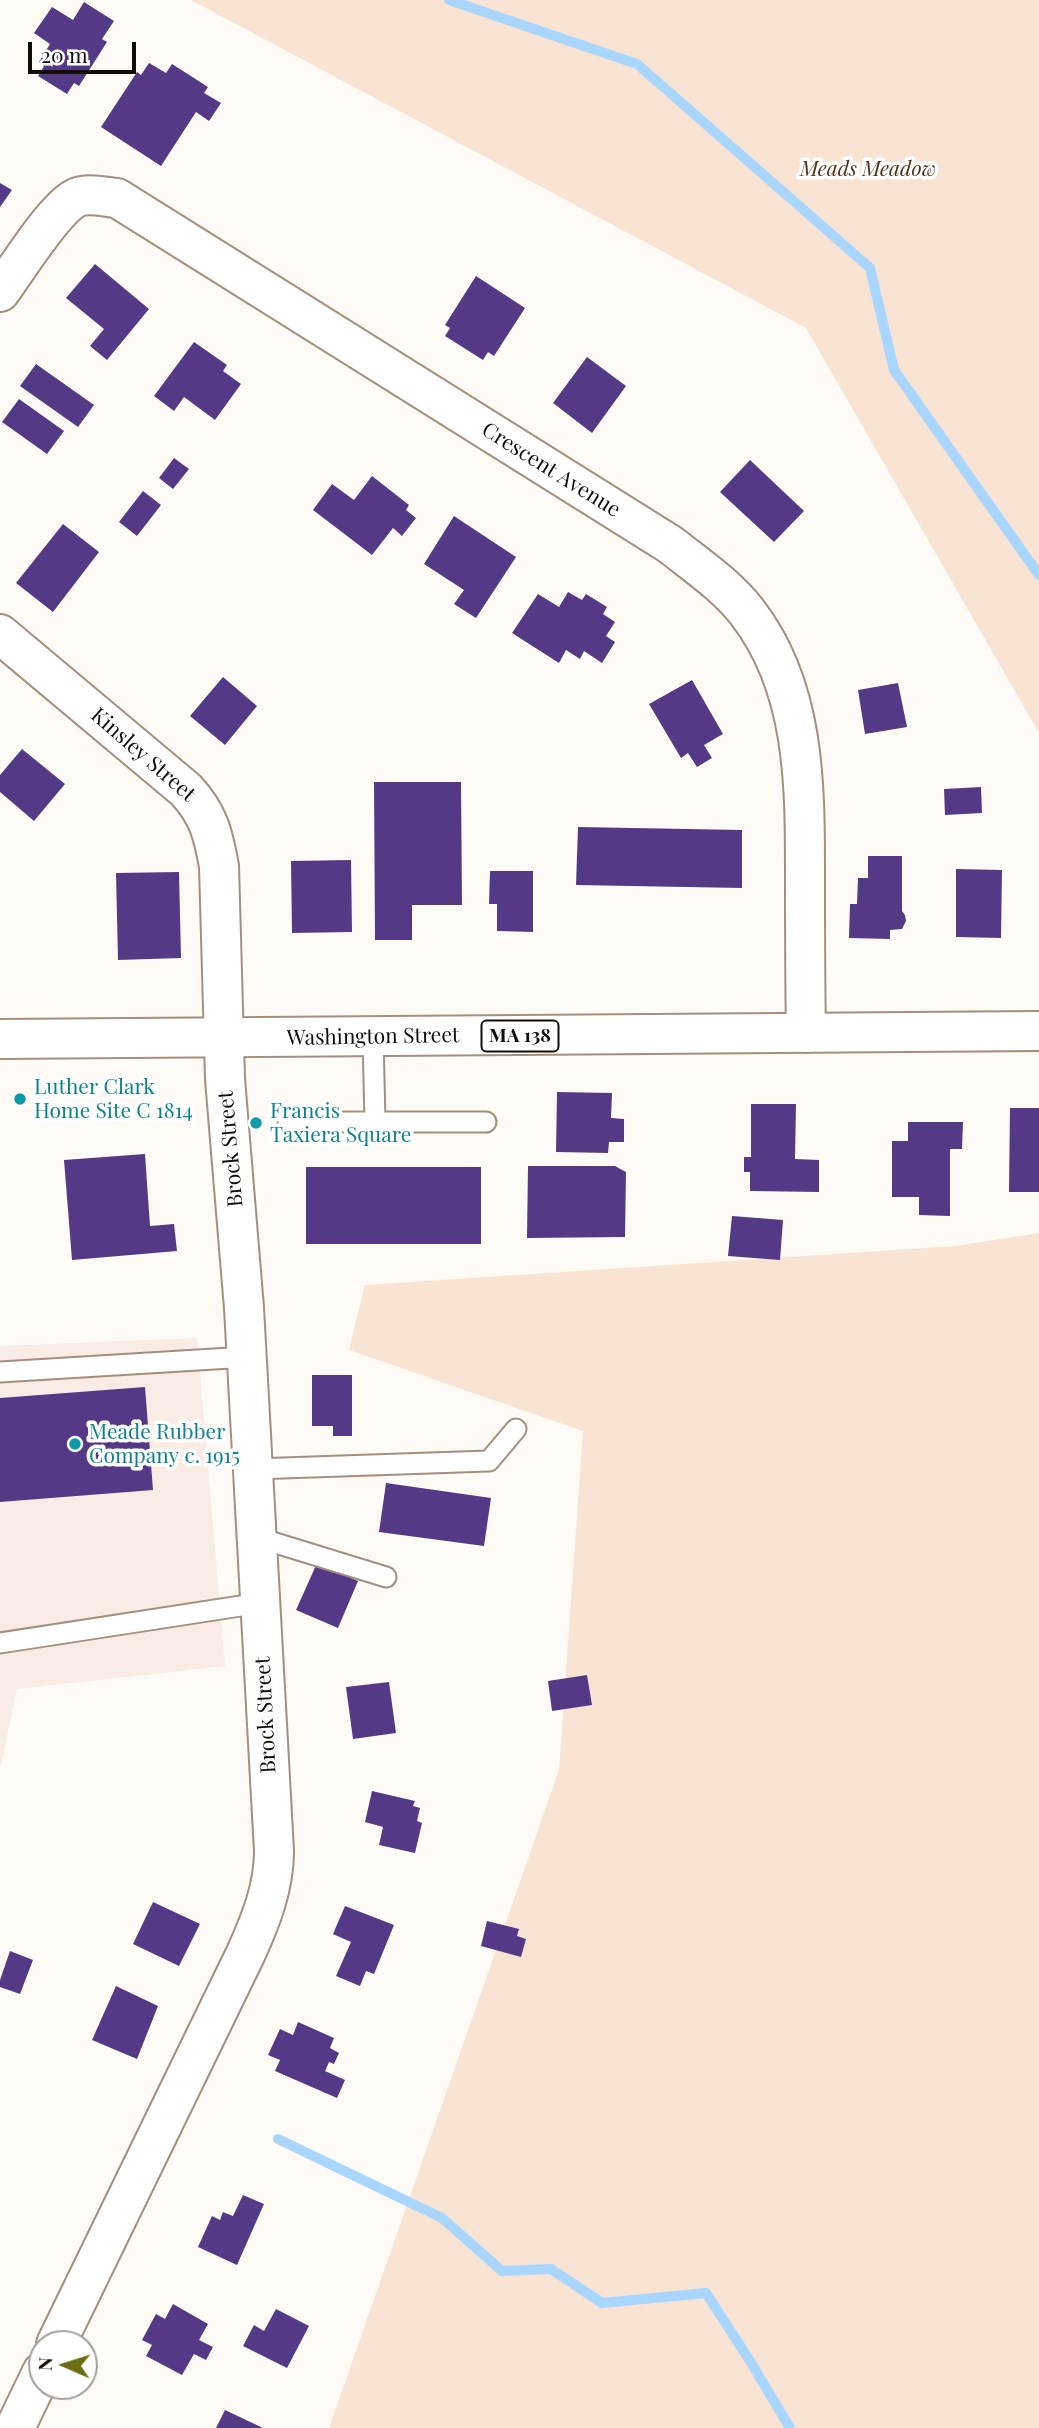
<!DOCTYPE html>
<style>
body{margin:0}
#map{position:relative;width:1039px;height:2428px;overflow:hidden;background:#fefaf6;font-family:"Playfair Display",serif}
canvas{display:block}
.north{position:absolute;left:28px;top:2330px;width:70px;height:70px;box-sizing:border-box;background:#fff;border:2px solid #a19e9c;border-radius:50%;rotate:273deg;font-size:19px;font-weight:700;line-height:28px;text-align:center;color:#140d07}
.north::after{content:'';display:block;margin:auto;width:24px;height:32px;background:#696e12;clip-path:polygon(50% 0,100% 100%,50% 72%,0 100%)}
.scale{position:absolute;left:28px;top:42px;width:108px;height:32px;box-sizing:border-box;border:4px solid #140d07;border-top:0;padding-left:9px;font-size:21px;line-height:24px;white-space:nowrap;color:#140d07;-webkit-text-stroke:5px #fff;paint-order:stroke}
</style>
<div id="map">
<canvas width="1039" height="2428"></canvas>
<div class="north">N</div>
<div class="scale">20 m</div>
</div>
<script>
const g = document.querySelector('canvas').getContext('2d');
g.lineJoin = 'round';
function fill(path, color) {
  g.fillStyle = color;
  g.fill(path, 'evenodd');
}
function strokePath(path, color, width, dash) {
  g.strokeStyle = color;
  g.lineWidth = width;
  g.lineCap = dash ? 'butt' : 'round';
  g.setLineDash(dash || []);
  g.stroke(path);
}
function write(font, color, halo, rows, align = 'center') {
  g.font = font + ' "Playfair Display",serif';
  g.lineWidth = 7;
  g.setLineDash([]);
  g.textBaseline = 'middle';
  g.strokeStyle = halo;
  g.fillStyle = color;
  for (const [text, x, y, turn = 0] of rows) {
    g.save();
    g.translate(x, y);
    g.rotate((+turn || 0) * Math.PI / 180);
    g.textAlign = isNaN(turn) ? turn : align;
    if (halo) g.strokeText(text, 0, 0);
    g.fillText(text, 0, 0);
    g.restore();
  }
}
const built = new Path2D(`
 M197 1338 225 1666 17 1689 0 1769V1346Z`);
const green = new Path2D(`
 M191 0H1039V733L806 328Z
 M1039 1233V2428H329L559 1770 583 1431 349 1350 365 1285 956 1246Z`);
const stream = new Path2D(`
 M449 0 637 64 870 268 894 370 1039 575
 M278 2139 442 2218 502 2271 551 2269 602 2303 706 2293 750 2361 790 2428`);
const building = new Path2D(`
 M84 2 114 21 102 39 107 42 79 86 74 83 67 94 38 76 44 66 39 62 50 44 34 33 52 7 73 20Z
 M149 63 166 73 172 64 208 87 204 93 221 103 209 121 196 112 161 166 101 127 137 72 141 75Z
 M0 183 12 190 0 207Z
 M95 264 149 309 107 360 90 346 104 329 66 298Z
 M476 276 525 308 494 356 488 352 483 360 445 336 450 328 445 325Z
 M194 342 227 365 223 371 241 384 215 420 184 397 174 411 154 396Z
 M587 357 626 386 592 433 553 403Z
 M36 364 94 405 78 427 20 386Z
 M19 399 64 431 47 454 2 422Z
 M174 458 189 469 173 489 159 478Z
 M750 460 804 511 774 542 720 492Z
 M372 476 409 505 406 510 416 518 402 536 393 528 372 555 313 510 332 484 354 500Z
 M143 491 161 505 137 536 119 522Z
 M454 516 516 557 476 618 454 604 464 590 424 564Z
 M63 524 99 552 53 612 16 583Z
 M568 592 582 600 586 594 607 607 603 614 615 622 606 636 615 642 602 663 584 651 580 659 566 650 559 663 512 633 538 594 559 607Z
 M223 677 257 706 225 745 190 716Z
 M692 680 723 734 704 745 712 758 697 767 688 753 681 758 649 704Z
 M898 683 907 727 865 734 858 690Z
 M22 749 65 784 34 821 0 792V775Z
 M374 782H461L462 905H412V940H375Z
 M981 787 982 813 945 815 944 789Z
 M578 827 742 830V888L576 885Z
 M868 856H902V911L905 915 906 921 902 929 890 930V939L849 938 850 904H857L858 878H868Z
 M351 860 352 932 292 933 291 861Z
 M956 869 1002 870 1001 938 956 937Z
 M490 871H533V932L497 931V904H489Z
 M179 872 181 958 118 960 116 873Z
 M557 1092 612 1093 611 1118 624 1119V1142H609L608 1153 556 1152Z
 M751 1104H796L795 1159 819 1160V1192L750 1191V1172H744V1157H751Z
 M1010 1108H1039V1192H1009Z
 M908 1122H963L962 1149H950V1216L919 1215V1197H892V1141H908Z
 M145 1154 150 1226 174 1224 177 1251 72 1260 64 1160Z
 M528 1166H615L626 1172 625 1237 527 1238Z
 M306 1167H481V1244H306Z
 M732 1216 783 1220 780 1260 728 1256Z
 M312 1375H352V1436H333V1426H312Z
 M145 1387 153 1490 0 1502V1398Z
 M386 1483 491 1498 484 1546 379 1532Z
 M317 1563 358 1581 338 1628 296 1610Z
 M587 1675 592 1705 552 1711 548 1681Z
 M389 1682 396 1733 353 1739 346 1687Z
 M372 1791 415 1801 413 1806 420 1808 417 1821 422 1823 415 1853 379 1845 383 1827 365 1822Z
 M153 1902 200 1924 179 1966 133 1944Z
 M345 1906 394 1925 374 1974 366 1971 360 1986 336 1976 351 1942 333 1934Z
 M487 1921 519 1929 517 1936 526 1939 521 1957 481 1946Z
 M10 1951 33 1960 20 1994 0 1987V1980Z
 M116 1986 158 2006 137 2059 92 2040Z
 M298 2022 334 2038 330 2048 339 2053 334 2064 329 2062 325 2071 345 2080 337 2098 275 2071 280 2060 268 2055 280 2029 293 2035Z
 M243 2195 264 2204 237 2265 198 2247 212 2216 220 2220 223 2212 233 2216Z
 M173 2304 208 2324 199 2340 213 2347 206 2360 194 2354 182 2375 146 2356 152 2345 142 2340 156 2314 165 2319Z
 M276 2309 309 2326 287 2368 243 2346 254 2325 264 2331Z
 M225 2410 263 2428H216Z`);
const lane = new Path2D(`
 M288 1122H375L373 1037
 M375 1122H486
 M0 1372 247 1357
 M253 1469 489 1461 516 1429
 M256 1537 386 1577
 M0 1643 260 1603`);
const street = new Path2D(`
 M0 292C17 269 52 212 74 199 85 192 104 197 117 198L671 545C697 566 726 585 747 612 806 688 805 786 805 878 805 929 805 981 806 1033
 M0 634 186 790C209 815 213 834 219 866L225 1079 244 1308 274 1851C274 1887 261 1920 246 1953L56 2344
 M15 2428 42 2372`);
const primary = new Path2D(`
 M0 1039 1039 1031`);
const markers = [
 [20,1099,7,"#0f9aa8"],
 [256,1123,7,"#0f9aa8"],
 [75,1444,7,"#0f9aa8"]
];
const shields = [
 [520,1036,77]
];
const shieldNames = [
 ["MA 138",520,1036]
];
const parkNames = [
 ["Meads Meadow",868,169]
];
const streetNames = [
 ["Crescent Avenue",551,470,32],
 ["Kinsley Street",143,755,41],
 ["Washington Street",373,1037,-1],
 ["Brock Street",231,1149,-95],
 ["Brock Street",266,1715,-93]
];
const cultureNames = [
 ["Luther Clark",34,1087],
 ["Home Site C 1814",34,1111],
 ["Francis",270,1111],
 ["Taxiera Square",270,1135],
 ["Meade Rubber",89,1432],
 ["Company c. 1915",89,1456]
];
fill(built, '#f8ece4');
fill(green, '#f9e4d3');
strokePath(stream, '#a9d6ff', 10);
fill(building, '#543a86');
strokePath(lane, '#a48f7e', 23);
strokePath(street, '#a48f7e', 42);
strokePath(primary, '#a48f7e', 42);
strokePath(lane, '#fff', 19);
strokePath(street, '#fff', 38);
strokePath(primary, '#fff', 38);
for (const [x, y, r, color] of markers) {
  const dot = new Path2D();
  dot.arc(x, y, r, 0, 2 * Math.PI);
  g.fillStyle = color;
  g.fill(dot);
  strokePath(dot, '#fff', 2.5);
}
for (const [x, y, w] of shields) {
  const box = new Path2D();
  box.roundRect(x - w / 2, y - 15.5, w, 31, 5);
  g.fillStyle = '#fff';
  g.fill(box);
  strokePath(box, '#140d07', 2);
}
write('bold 19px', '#140d07', null, shieldNames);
write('italic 21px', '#503115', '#fff', parkNames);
write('21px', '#140d07', '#fff', streetNames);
write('21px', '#0d838f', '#fff', cultureNames, 'left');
</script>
